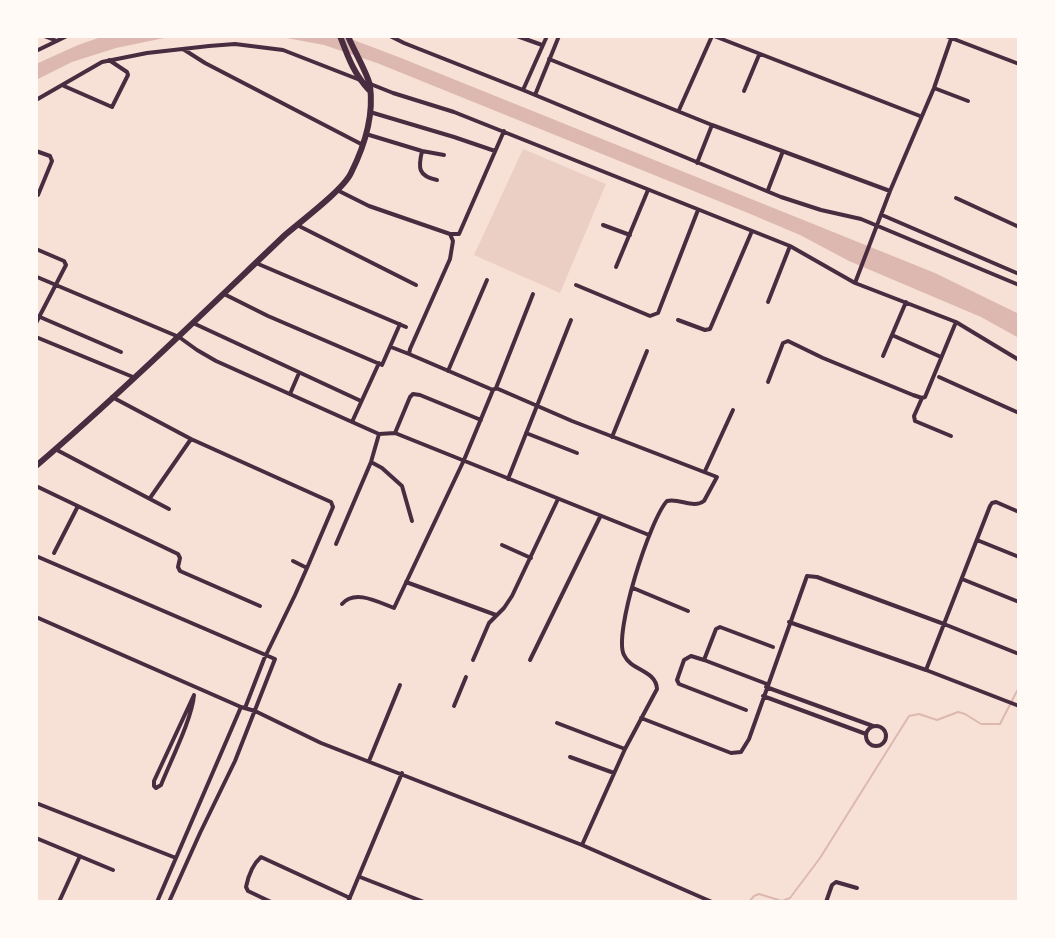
<!DOCTYPE html>
<style>
body{margin:0}
#map{position:relative;width:1055px;height:938px;overflow:hidden;background:#f7e1d7;font-family:Commissioner,sans-serif}
canvas{display:block}
.frame{position:absolute;inset:0;border:38px solid #fffaf5;pointer-events:none}
</style>
<div id="map">
<canvas width="1055" height="938"></canvas>
<div class="frame"></div>
</div>
<script>
const g = document.querySelector('canvas').getContext('2d');
g.lineJoin = 'round';
function fill(path, color) {
  g.fillStyle = color;
  g.fill(path, 'evenodd');
}
function strokePath(path, color, width, dash) {
  g.strokeStyle = color;
  g.lineWidth = width;
  g.lineCap = dash ? 'butt' : 'round';
  g.setLineDash(dash || []);
  g.stroke(path);
}
const green = new Path2D(`
 M523 149 606 184 560 293 474 255Z`);
const water = new Path2D(`
 M104 36H174L116 48 72 62 36 80V64L78 45Z
 M276 36H343L401 58 935 273 1019 314V338L981 317 849 261 800 235 748 213 377 63 324 45Z`);
const stream = new Path2D(`
 M749 902 754 896 759 894 782 901 790 898 820 858 909 716 919 714 937 720 958 712 965 714 981 724H1000L1019 687`);
const minor = new Path2D(`
 M44 36 57 41
 M390 36 404 43 523 90 781 197 821 210 861 219 1019 285
 M517 36 542 45
 M714 36 920 116
 M946 36 1019 64
 M183 49 205 63 363 145
 M36 51 67 36
 M549 59 712 125 890 191
 M368 83 393 93 454 112 790 246 855 283 956 322 1019 360
 M64 86 112 107 128 75 127 72 109 60
 M934 88 968 101
 M523 90 547 36
 M744 91 759 55
 M535 95 559 36
 M36 100 102 62 147 53 209 46 235 44 283 50 360 80
 M679 110 712 36
 M370 112 454 137 495 151
 M366 134 422 151 444 155
 M36 151 50 156 52 161 38 195 36 196
 M422 151C418 168 418 176 437 180
 M697 163 712 125
 M337 190 369 206 450 234H459L504 131
 M768 190 783 151
 M956 198 1019 227
 M882 215 1019 274
 M297 225 416 285
 M603 225 630 235
 M450 234 453 241 450 259 410 349 409 354 493 390 496 388 572 421 717 477 704 501C693 509 680 498 667 501 650 519 613 634 624 655 631 671 656 670 657 689L625 749 582 845
 M36 249 64 261 66 265 36 323
 M256 263 406 327
 M616 267 648 190
 M37 277 179 337 197 350 216 361 370 430 379 434 395 433 649 535
 M855 283 890 191 934 88 952 36
 M576 285 650 316 658 313 698 210
 M224 294 268 316 382 365 400 324
 M768 302 790 246
 M40 317 121 352
 M678 320 705 330 710 329 752 231
 M193 323 361 401
 M892 335 941 357
 M36 337 133 377
 M391 347 409 354
 M883 356 906 302
 M448 371 487 280
 M939 377 1019 413
 M768 382 783 343 788 341 823 358 913 395 922 398 925 397 956 322
 M496 388 533 294
 M290 394 299 373
 M112 397 191 439 150 498
 M922 398 914 416 915 421 951 436
 M352 422 379 363
 M395 433 410 397 413 394 420 395 481 420
 M526 433 577 453
 M612 437 647 351
 M191 439 331 502 333 507 307 568
 M55 449 169 509
 M371 462 382 468 402 486 412 521
 M705 471 733 410
 M508 479 571 320
 M36 486 178 554 180 558 178 567 180 571 260 606
 M1019 512 996 502 992 503 990 506 926 670 1019 706
 M977 540 1019 557
 M336 544 371 462 379 434
 M502 545 531 558
 M54 553 78 506
 M36 556 275 659 235 761 200 833 169 902
 M962 579 1019 602
 M406 582 496 615
 M633 588 688 611
 M342 604C355 589 378 602 394 608L464 460 493 390
 M36 617 241 707 255 711 321 743 582 845 712 902
 M789 622 926 670
 M473 660 489 623 504 608 512 596 558 499
 M530 660 600 517
 M704 660 691 656 684 660 677 680 679 684 746 710
 M767 684 704 660 716 629 720 627 773 647
 M766 687 873 726
 M194 695C192 719 170 762 161 785L156 788 154 786V781Z
 M763 696 866 734
 M454 706 466 677
 M245 708 264 659 295 595 307 568 293 561
 M641 718 731 753 741 752 749 739 807 576 817 577 944 624 1019 654
 M557 723 625 749
 M866 736a10 10 0 1 1 20 0a10 10 0 1 1-20 0Z
 M570 757 614 773
 M369 761 400 685
 M36 803 176 858
 M36 838 113 870
 M360 877 424 902
 M59 902 80 856
 M157 902 241 707
 M271 902 248 891 246 887C248 877 253 864 261 857L350 898
 M348 902 402 773
 M826 902 832 885 836 882 857 888`);
const primary = new Path2D(`
 M340 36C348 57 354 74 369 90
 M36 466C122 392 203 313 285 235 301 221 343 190 351 173 364 147 374 115 370 86 369 76 352 47 348 36`);
fill(green, '#ebcfc5');
fill(water, '#dcb8b0');
strokePath(stream, '#dcb8b0', 2);
strokePath(minor, '#4a2c40', 4);
strokePath(primary, '#4a2c40', 6);
</script>
